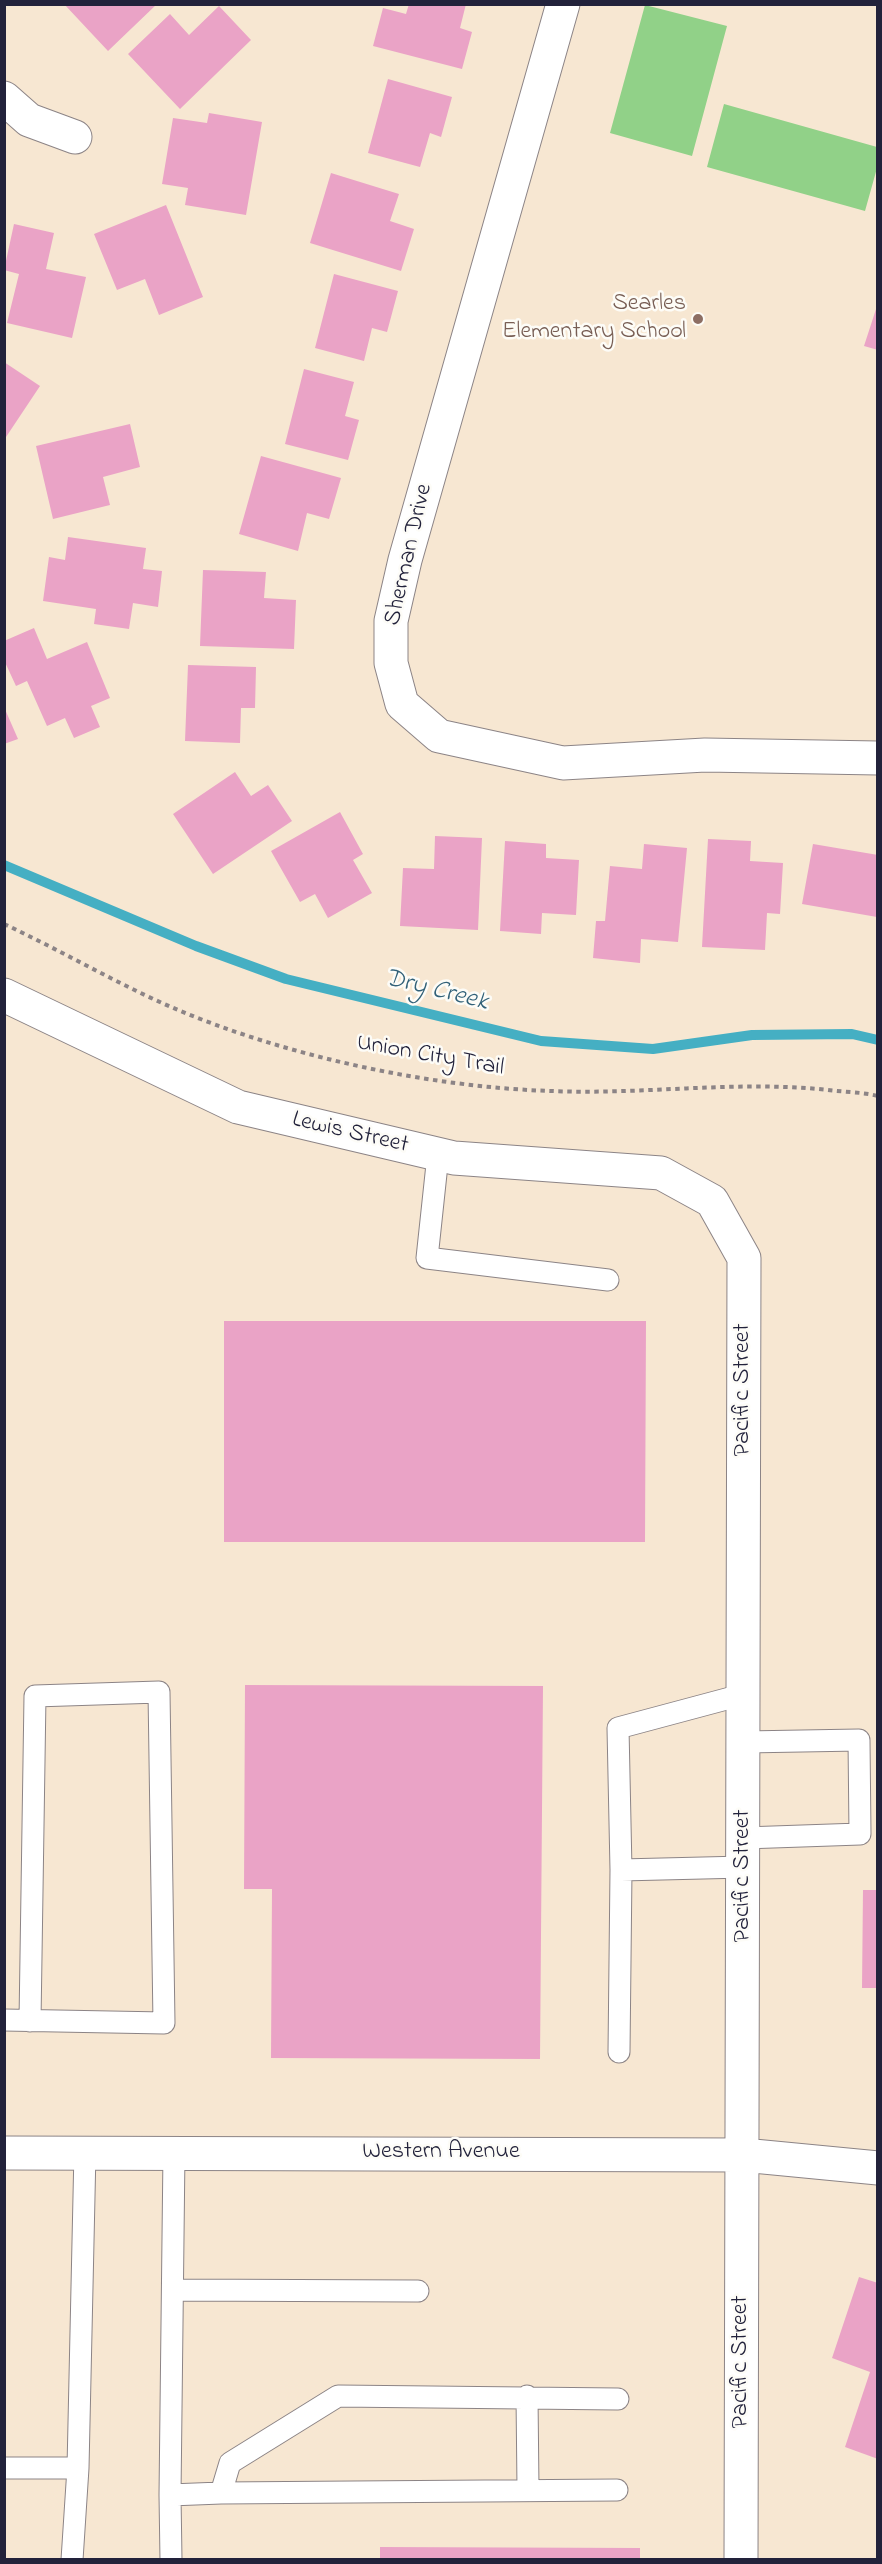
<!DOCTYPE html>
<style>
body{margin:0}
#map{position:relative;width:882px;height:2564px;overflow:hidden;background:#f7e7d2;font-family:"Indie Flower",sans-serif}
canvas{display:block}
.frame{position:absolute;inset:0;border:6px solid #22223b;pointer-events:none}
</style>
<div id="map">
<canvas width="882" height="2564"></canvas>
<div class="frame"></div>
</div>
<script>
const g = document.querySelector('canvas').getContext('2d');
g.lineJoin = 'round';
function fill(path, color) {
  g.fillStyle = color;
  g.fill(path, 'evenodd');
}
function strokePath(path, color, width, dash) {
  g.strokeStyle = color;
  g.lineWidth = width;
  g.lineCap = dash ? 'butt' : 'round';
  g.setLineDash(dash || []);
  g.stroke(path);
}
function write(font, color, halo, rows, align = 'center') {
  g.font = font + ' "Indie Flower",sans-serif';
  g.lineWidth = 5;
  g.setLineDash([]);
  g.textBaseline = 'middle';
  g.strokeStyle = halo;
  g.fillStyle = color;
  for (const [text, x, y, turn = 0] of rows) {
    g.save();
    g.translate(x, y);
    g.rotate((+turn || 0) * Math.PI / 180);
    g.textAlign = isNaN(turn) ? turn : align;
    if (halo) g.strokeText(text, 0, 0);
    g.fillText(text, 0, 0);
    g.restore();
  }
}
const green = new Path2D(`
 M645 5 727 26 692 156 610 133Z
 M724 104 877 147V168L865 211 707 167Z`);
const stream = new Path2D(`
 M4 865 196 946 286 979 541 1041 653 1049 752 1035 852 1034 878 1040`);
const building = new Path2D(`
 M64 4H157L108 51Z
 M409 4H466L460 28 472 32 462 69 373 46 383 8 406 14Z
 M219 6 251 40 180 109 128 54 170 14 189 35Z
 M388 79 452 97 441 137 430 133 420 167 368 153Z
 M209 113 262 122 246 215 185 205 188 188 162 184 173 118 207 123Z
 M331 173 399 194 390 221 414 229 401 271 310 243Z
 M166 205 203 297 159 315 145 279 117 290 94 234Z
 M14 224 54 233 46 269 86 277 72 338 7 323 19 274 4 270Z
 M334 274 398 291 387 332 372 328 364 361 315 348Z
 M877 306H878V350L864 346Z
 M4 362 40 386 4 440Z
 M304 369 354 382 345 416 359 420 348 460 285 444Z
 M130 424 140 467 103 477 110 505 53 519 36 446Z
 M261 456 341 478 329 519 307 513 298 551 239 534Z
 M68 537 146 548 143 569 162 571 158 607 133 603 129 629 94 624 96 609 43 601 49 557 65 560Z
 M203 570 266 572 264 598 296 600 294 649 200 646Z
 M34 628 47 659 87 642 110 698 91 706 100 727 74 738 65 718 47 726 27 681 16 686 4 660V641Z
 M188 665 256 667 255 708H241L240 743 185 741Z
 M4 707 18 739 4 744Z
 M235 772 251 796 268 785 292 821 213 874 173 814Z
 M340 812 363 854 353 860 372 893 328 918 315 894 300 902 271 851Z
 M435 836 482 838 478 930 400 926 403 868 434 869Z
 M708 839 751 841 750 861 783 863 780 914 767 913 765 950 702 947Z
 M505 841 546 844V858L579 860 576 915 542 913 541 934 500 931Z
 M644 844 687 848 678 942 641 939 640 963 593 958 596 921H605L610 866 642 869Z
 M813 844 878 855 877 917 802 904Z
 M224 1321H646L645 1542H224Z
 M245 1685 543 1686 540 2059 271 2058 272 1889H244Z
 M863 1890H878V1988H862Z
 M859 2277 878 2283V2459L845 2447 870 2372 832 2358Z
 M380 2547 640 2548V2560H380Z`);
const path = new Path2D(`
 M4 924C60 950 114 982 171 1007 285 1056 428 1087 551 1091 643 1095 736 1080 828 1090 844 1092 862 1092 878 1096`);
const lane = new Path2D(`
 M438 1155 427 1258 608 1280
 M744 1838 860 1834 859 1740 745 1742
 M621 1870 744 1867
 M4 2020 164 2023 159 1692 35 1696 30 2021
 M619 2052 621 1870 618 1728 745 1694
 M174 2152 170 2495 221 2493 230 2463 338 2396 618 2399
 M174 2290 418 2291
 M527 2396 528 2489
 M4 2468H78
 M221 2493 617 2490
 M170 2495 171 2560
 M72 2560 78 2468 85 2151`);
const street = new Path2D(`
 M563 4 405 560 391 621V663L402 704 439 736 563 763 705 755 878 758
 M4 98 29 120 75 137
 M4 995 238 1107 454 1158 661 1173 712 1201 744 1258 741 2560
 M4 2153 743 2155 878 2168`);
const markers = [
 [698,319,6,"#8d6e63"]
];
const educationNames = [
 ["Searles",686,305],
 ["Elementary School",686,333]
];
const streetNames = [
 ["Sherman Drive",410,555,-77],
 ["Union City Trail",430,1057,10],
 ["Lewis Street",350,1134,13],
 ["Pacific Street",744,1390,-90],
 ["Pacific Street",744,1876,-90],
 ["Western Avenue",441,2153],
 ["Pacific Street",742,2362,-90]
];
const waterNames = [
 ["Dry Creek",436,992,14]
];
fill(green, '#91d188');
strokePath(stream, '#45afc3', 10);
fill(building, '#eaa3c6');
strokePath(lane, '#8c8486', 23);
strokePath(street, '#8c8486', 35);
strokePath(path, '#8c8486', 4, [4.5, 4.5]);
strokePath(lane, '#fff', 21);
strokePath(street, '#fff', 33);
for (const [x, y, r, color] of markers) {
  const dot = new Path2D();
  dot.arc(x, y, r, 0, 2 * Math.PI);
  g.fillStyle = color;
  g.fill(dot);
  strokePath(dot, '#fdfcf7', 2);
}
write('24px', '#785e54', '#fdfcf7', educationNames, 'right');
write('24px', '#22223b', '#fdfcf7', streetNames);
write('italic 26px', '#326178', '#fdfcf7', waterNames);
</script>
